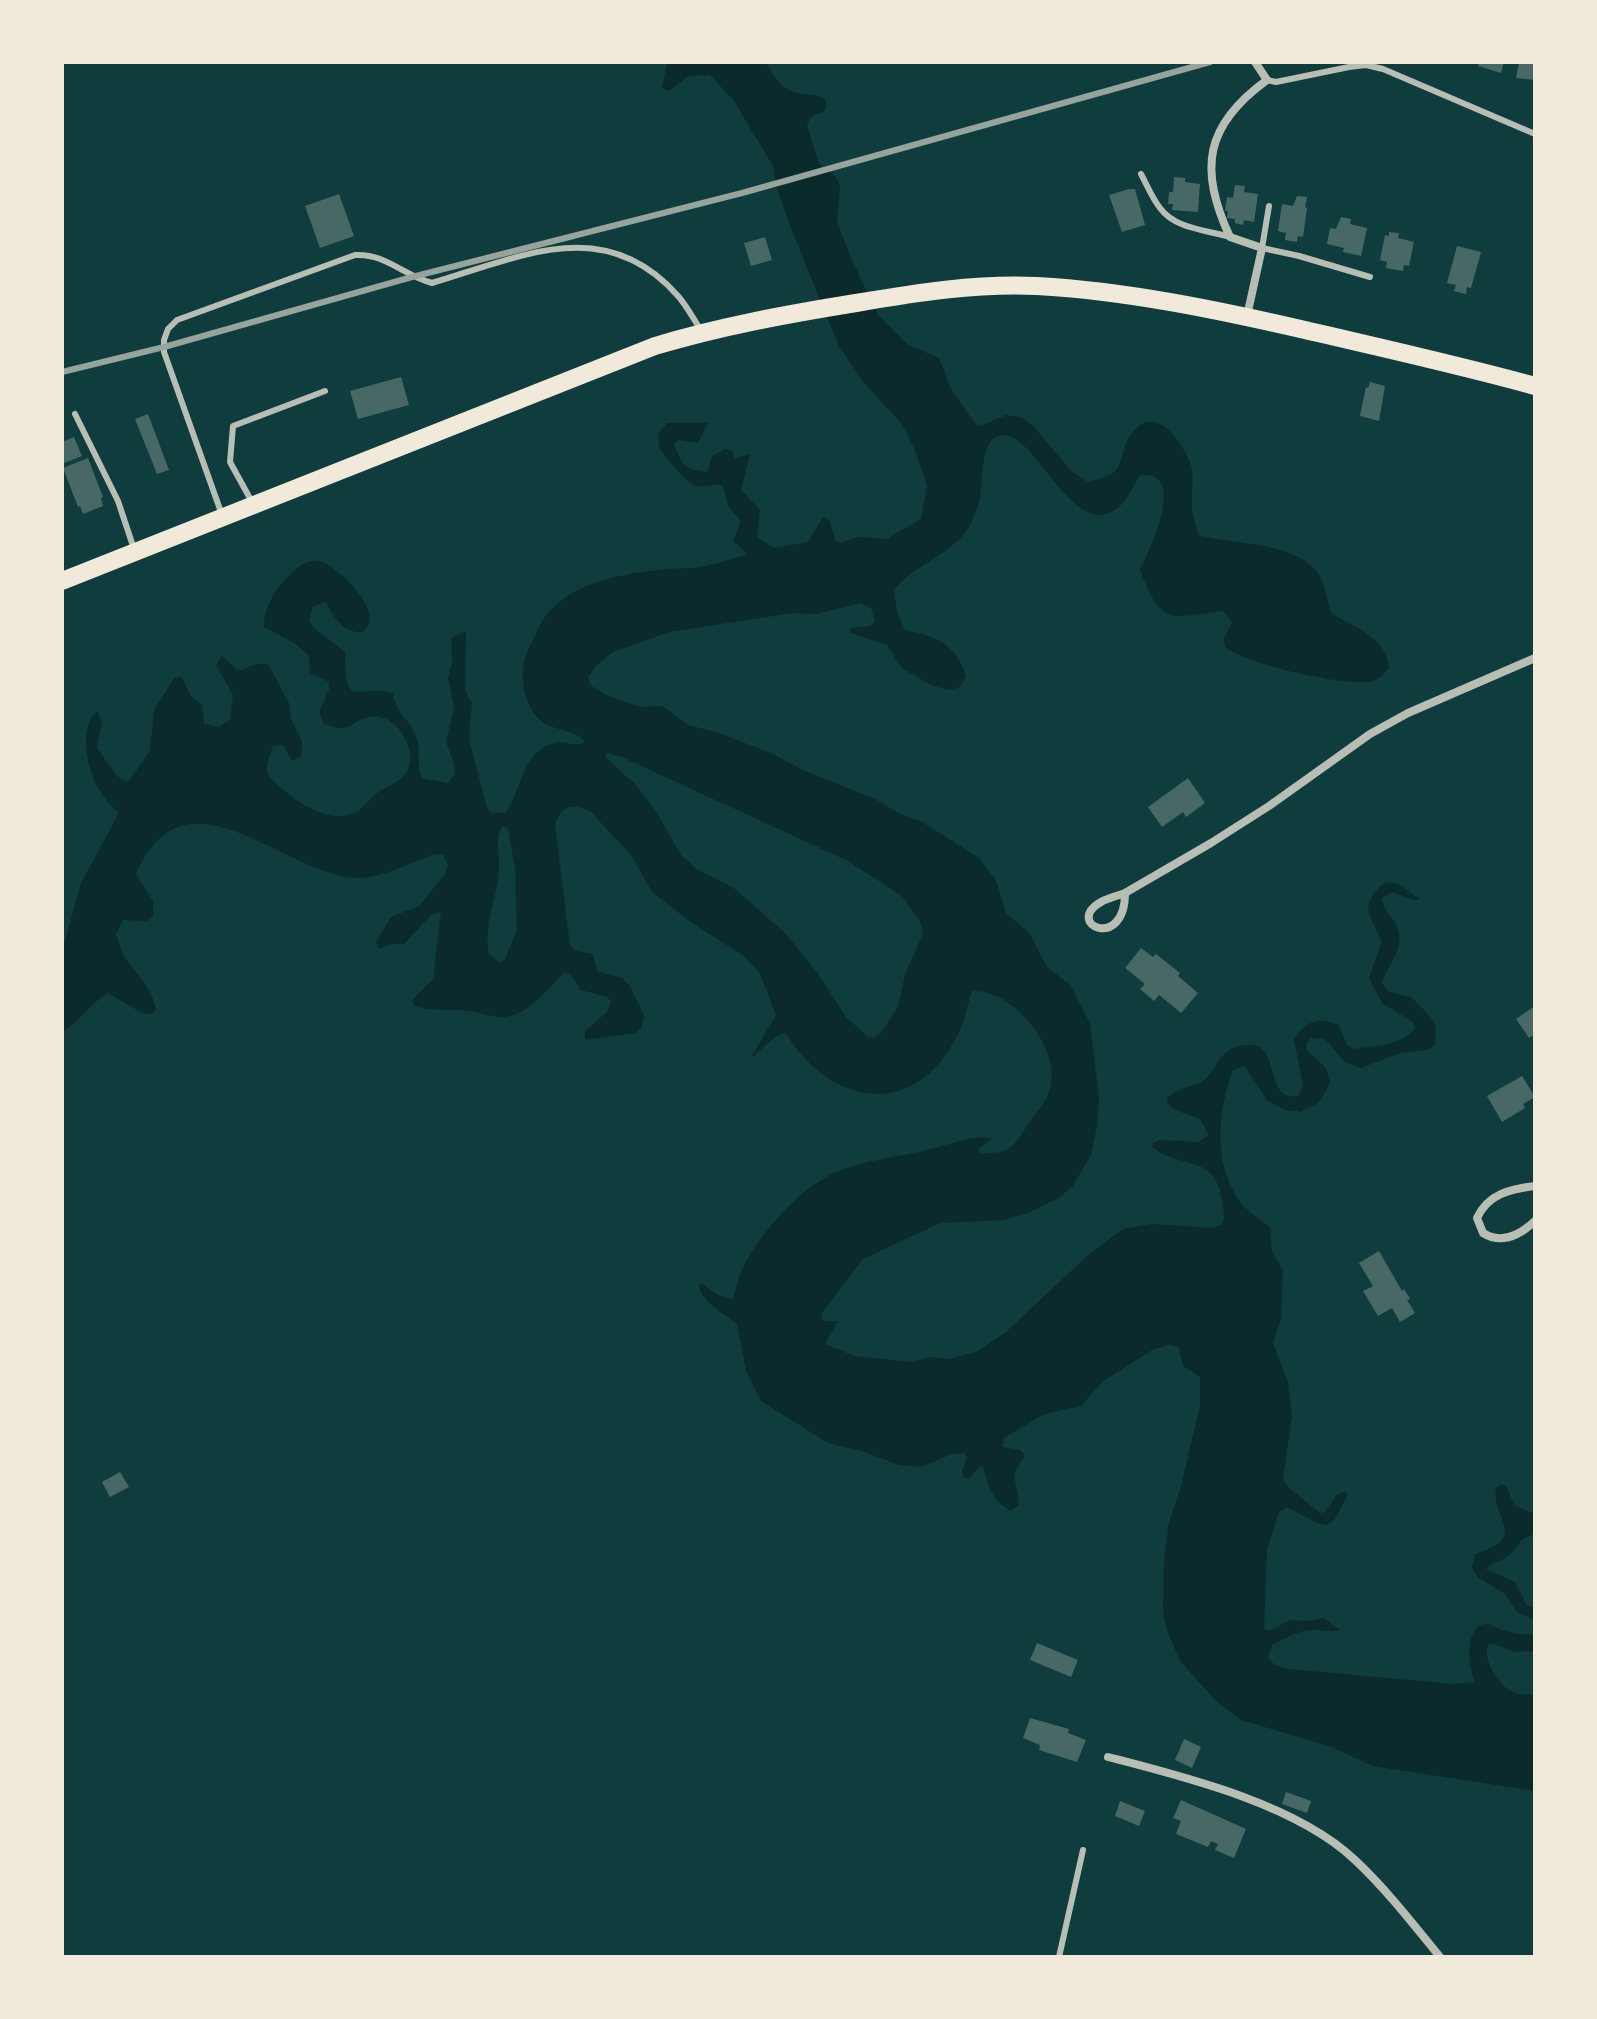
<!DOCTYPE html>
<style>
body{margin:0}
#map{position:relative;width:1597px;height:2019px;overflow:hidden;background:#0f3d3e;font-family:"Space Grotesk",sans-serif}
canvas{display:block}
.frame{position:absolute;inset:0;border:64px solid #f1e9da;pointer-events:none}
</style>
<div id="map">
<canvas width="1597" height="2019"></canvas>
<div class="frame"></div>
</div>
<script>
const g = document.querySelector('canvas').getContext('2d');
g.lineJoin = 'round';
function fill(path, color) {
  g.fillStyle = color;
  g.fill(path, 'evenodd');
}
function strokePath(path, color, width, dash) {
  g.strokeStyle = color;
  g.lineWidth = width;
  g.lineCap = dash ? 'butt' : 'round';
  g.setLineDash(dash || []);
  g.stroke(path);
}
const water = new Path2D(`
 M667 62H765C771 70 778 84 787 89 799 97 814 91 826 100V110L811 117 807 125 819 164 836 177 840 186 837 221 850 256 878 315 908 345 939 358 951 389 976 425 981 426 1006 415 1021 417 1034 427 1071 471 1088 482C1098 479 1110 477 1116 470 1122 462 1123 449 1127 441 1150 399 1177 434 1190 462 1195 474 1191 492 1192 505 1192 515 1196 525 1199 535 1233 545 1293 541 1317 572 1325 582 1327 600 1331 613 1356 628 1387 638 1389 668 1383 675 1379 680 1369 682 1339 685 1249 665 1225 647L1224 639 1232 622 1223 611C1167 618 1162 626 1140 570 1149 551 1189 470 1140 475 1134 484 1128 499 1120 506 1072 550 1032 417 996 437 977 447 986 493 976 511 973 518 970 527 965 533 945 557 913 566 894 590L897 612 905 630C936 636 956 644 966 676L960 687 949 690 933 686 902 668 887 645 850 633V628L870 626 875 622 871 608 861 603 816 614 793 613 669 632 613 652 596 666 588 677 590 685 606 695 640 707 663 706 688 725 716 732 771 753 805 771 875 799 899 813 922 822 979 858 996 880 1006 913 1030 934 1047 967 1070 985 1090 1023 1099 1097 1097 1126 1091 1155 1072 1187 1060 1197 1028 1213 1004 1220 940 1223 863 1259 821 1314 823 1321H838L825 1344 854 1356 912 1362 929 1357 949 1359 976 1352 1006 1332 1087 1256 1123 1229 1151 1224 1212 1228 1222 1225C1226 1217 1223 1209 1222 1200 1215 1152 1179 1170 1152 1147L1153 1143 1159 1140 1198 1142 1209 1135 1200 1119 1175 1110 1168 1104 1167 1098C1178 1088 1188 1088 1201 1082 1220 1071 1215 1047 1248 1045 1282 1042 1263 1102 1298 1096L1303 1085 1294 1040C1305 1021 1318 1017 1339 1025L1347 1045 1353 1049C1372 1046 1403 1046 1415 1028L1413 1022 1382 1003 1369 978 1382 941C1378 932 1371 922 1369 912 1367 905 1369 900 1373 895 1389 871 1401 886 1419 899L1413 900 1392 892 1382 898C1383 912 1397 919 1399 933 1403 951 1386 967 1382 983L1389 992 1411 997 1428 1014 1436 1027 1435 1046 1426 1050 1400 1053 1361 1068 1345 1062 1325 1039 1311 1038 1306 1043 1307 1050 1326 1068 1330 1083 1319 1102 1301 1112 1285 1110 1267 1100 1245 1066 1233 1070C1217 1111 1213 1166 1241 1203 1248 1212 1261 1220 1270 1227L1272 1253 1283 1270 1281 1318 1273 1343 1288 1382 1292 1416 1283 1479 1289 1488 1320 1513 1326 1512 1336 1495 1344 1492 1348 1494 1335 1519 1327 1525 1317 1523 1287 1507 1279 1512 1267 1550 1264 1629 1270 1631 1290 1620 1310 1621 1323 1618 1340 1630C1332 1633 1324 1630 1315 1630 1299 1629 1286 1638 1272 1645L1268 1658 1275 1665 1289 1669 1454 1684 1474 1682C1470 1661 1464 1644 1478 1626L1488 1623C1503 1632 1518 1636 1535 1634V1651L1514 1652 1495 1644 1488 1645C1482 1661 1500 1688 1515 1693 1521 1694 1529 1695 1535 1695V1791L1373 1766 1329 1746 1241 1720 1217 1702 1180 1661 1167 1630 1163 1612 1164 1558 1169 1523 1181 1486 1200 1406V1377L1183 1366 1179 1347 1169 1345 1154 1349 1103 1381 1081 1406 1044 1414 1004 1438 1002 1447 1020 1450 1025 1455 1014 1474 1019 1504 1011 1511C992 1501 989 1486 983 1467H979L969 1479 964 1478 962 1470 967 1458 964 1453 952 1454 921 1467 899 1465 862 1451 828 1443 761 1401 746 1371 737 1324C723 1313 702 1302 698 1285L702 1284 720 1296 733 1299C736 1289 738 1278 742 1269 759 1235 796 1192 830 1175 860 1160 895 1158 926 1150 949 1145 969 1135 993 1138L978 1149 980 1153C1011 1154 1013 1147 1029 1123 1035 1113 1045 1103 1049 1092 1065 1051 1013 988 972 991 967 1006 964 1024 956 1038 912 1122 828 1104 785 1032L774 1038 750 1059 776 1015 759 972 744 956 692 923 652 892 631 855 591 812C573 802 562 805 555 824L570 946 576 951 593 954 597 971 622 978 630 986 644 1016 641 1029 635 1033 585 1040V1031L607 1012 611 1001 607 997 581 990 571 975 565 972C548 989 526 1018 501 1017 490 1017 480 1012 470 1011 449 1008 438 1013 414 1006L412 1000 433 979 441 912 432 914 404 944H392L379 949 376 942 391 917 419 906 445 874 448 865 443 855 434 854C407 864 376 882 346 877 273 864 183 766 136 874L153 901V916L146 921 123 920 116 934C119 942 121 952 126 959 137 975 152 988 156 1009L152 1014 142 1013 108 993C90 1003 80 1022 62 1032V952L81 883 119 813C113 807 106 801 102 794 88 775 77 728 97 711L102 721 97 748 117 776 128 782 150 751 154 710 174 678 182 677 190 695 202 705 204 724 219 727 230 720 233 695 216 665 222 656 238 671 257 664H268L289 703 291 719 302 741V755L292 761 283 745 273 746C263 773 264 773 285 791 303 807 335 825 358 811 365 806 370 799 376 794 384 787 401 782 406 773 418 755 402 723 383 718 362 712 358 725 343 728 338 729 329 725 324 724L319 712 329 690V682L310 673 309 656 296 644 264 627C263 613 273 592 283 582 292 572 304 559 319 561 336 564 391 616 361 633 342 630 334 618 326 602L313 606 309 620 313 627 345 652C345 713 357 683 393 693 396 715 410 718 417 739 421 751 416 765 422 778L448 783 455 774 454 764 446 742 454 708 448 678 452 663 451 638 466 631 465 691 472 703 469 739 487 808 492 813H506C521 791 522 750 555 743 566 740 574 748 585 742 574 726 548 734 534 713 520 692 519 665 531 644 536 634 541 620 549 612 577 580 628 573 667 569 678 568 688 569 698 567 714 565 730 559 746 555L744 550 733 541 741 521 728 506 723 486C714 482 707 488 697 486 686 484 667 458 659 448L658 434 667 423H708L698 443 679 440 674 443C682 466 683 469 708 472L712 456 725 449 731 450 735 458 750 454 741 490 760 510 757 537 774 548 808 542 823 517 830 521 835 540 840 543 859 537 887 539 921 519 927 485 913 445 902 424 864 383 839 346 794 236 776 186 773 166 734 101 710 75 688 76 669 91 662 88ZM607 753 622 757 848 861 902 896 921 923 923 934 905 974 898 1007 881 1033 873 1038 868 1037 846 1017 819 975 786 934 735 889 695 868 681 855 657 813 637 786 605 757ZM502 826 508 828 515 869 517 930 504 961 499 962 489 954C483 922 499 896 499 864 499 850 495 838 502 826Z
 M1502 1484 1507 1488 1514 1505 1535 1514V1534C1514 1541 1523 1544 1509 1555 1502 1562 1492 1561 1486 1569L1515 1582 1527 1606 1535 1607V1620L1517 1612 1505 1594 1478 1577 1472 1568 1475 1554C1531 1536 1491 1521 1496 1488Z`);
const building = new Path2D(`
 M1479 62H1504L1501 73 1478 66Z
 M1519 62H1535V80L1516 78Z
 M1174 177 1185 178V182L1200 184 1198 212 1172 210 1173 204H1168L1169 192H1173Z
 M1235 185 1245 186 1244 192 1258 194 1254 222 1244 220 1243 225 1235 223V219L1227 218 1228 211H1225L1227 197 1233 198Z
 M1129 189H1135L1145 225 1122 232 1109 195Z
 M339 194 354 236 320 248 305 206Z
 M1297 196 1307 197 1305 207 1307 208 1303 237 1298 236 1297 242 1285 240 1286 233 1278 231 1282 204 1293 206Z
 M1341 217 1351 219 1350 224 1367 228 1361 256 1343 252 1344 248 1327 244 1330 228 1336 229Z
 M1389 232 1399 233 1398 238 1414 242 1409 266 1404 265 1403 271 1386 268 1387 262 1380 260 1385 235 1389 236Z
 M765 237 772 260 751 266 744 243Z
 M1457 246 1481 252 1471 288 1467 287 1466 294 1454 291 1456 285 1447 283Z
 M401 377 409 405 358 419 350 391Z
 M1370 382 1385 386 1379 421 1360 416 1366 387 1368 388Z
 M148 414 169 470 157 474 135 419Z
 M74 437 82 456 64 463 62 442Z
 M88 458 103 497 101 498 103 506 83 514 80 506 78 507 63 468Z
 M1188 778 1205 803 1186 817 1183 812 1162 827 1148 807Z
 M1141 948 1153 957 1156 954 1180 973 1178 976 1198 993 1181 1013 1159 995 1154 1001 1140 989 1145 984 1125 968Z
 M1535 1006V1034L1529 1038 1516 1019Z
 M1522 1076 1535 1097 1523 1104 1525 1108 1502 1122 1487 1096Z
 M1379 1251 1402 1291 1404 1289 1410 1299 1407 1300 1415 1313 1400 1322 1392 1308 1378 1316 1363 1291 1373 1286 1359 1263Z
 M120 1472 129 1487 110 1497 102 1482Z
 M1037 1643 1078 1660 1071 1677 1030 1660Z
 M1030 1718 1069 1729 1068 1733 1086 1740 1077 1762 1039 1750 1040 1745 1023 1738Z
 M1184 1739 1201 1747 1192 1768 1175 1760Z
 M1286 1792 1311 1801 1307 1813 1282 1804Z
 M1181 1800 1246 1829 1234 1858 1215 1850 1218 1844 1211 1841 1208 1847 1176 1834 1181 1821 1173 1818Z
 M1120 1801 1145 1811 1139 1826 1115 1816Z`);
const service = new Path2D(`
 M1267 80 1276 82 1349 67 1366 65 1383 69 1535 134
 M1141 174C1147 185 1152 198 1160 208 1175 229 1207 230 1230 237
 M1269 206 1262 248 1299 256 1370 277
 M75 414 118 501 134 549
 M252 502 230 462 233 426 325 391
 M222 515 164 352V340L168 329 177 320 355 255C385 253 404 276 432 283 520 257 605 213 678 296 687 306 694 320 702 332
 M1059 1957 1083 1850`);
const minor = new Path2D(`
 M1247 316 1262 248 1230 237C1198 169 1205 125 1267 80L1255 62
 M1125 893 1211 843 1269 806 1370 734 1408 713 1535 658
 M1125 893C1125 952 1063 924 1101 902 1108 898 1117 896 1125 893Z
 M1535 1186C1510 1189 1488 1194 1477 1218L1483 1233C1502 1245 1520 1235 1535 1221
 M1108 1757C1185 1777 1296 1804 1355 1860 1386 1889 1413 1924 1440 1957`);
const primary = new Path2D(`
 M62 581 655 346C722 326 788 314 856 303 915 293 977 283 1037 286 1127 291 1218 310 1305 330 1382 348 1459 365 1535 386`);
const rail = new Path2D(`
 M62 372 164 347 412 277 742 193 1210 62`);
fill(water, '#0a2a2b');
fill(building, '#486865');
strokePath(service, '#b8beb3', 6);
strokePath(minor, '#b8beb3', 8);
strokePath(primary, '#f1e9da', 18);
strokePath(rail, '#97a49c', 6);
</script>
